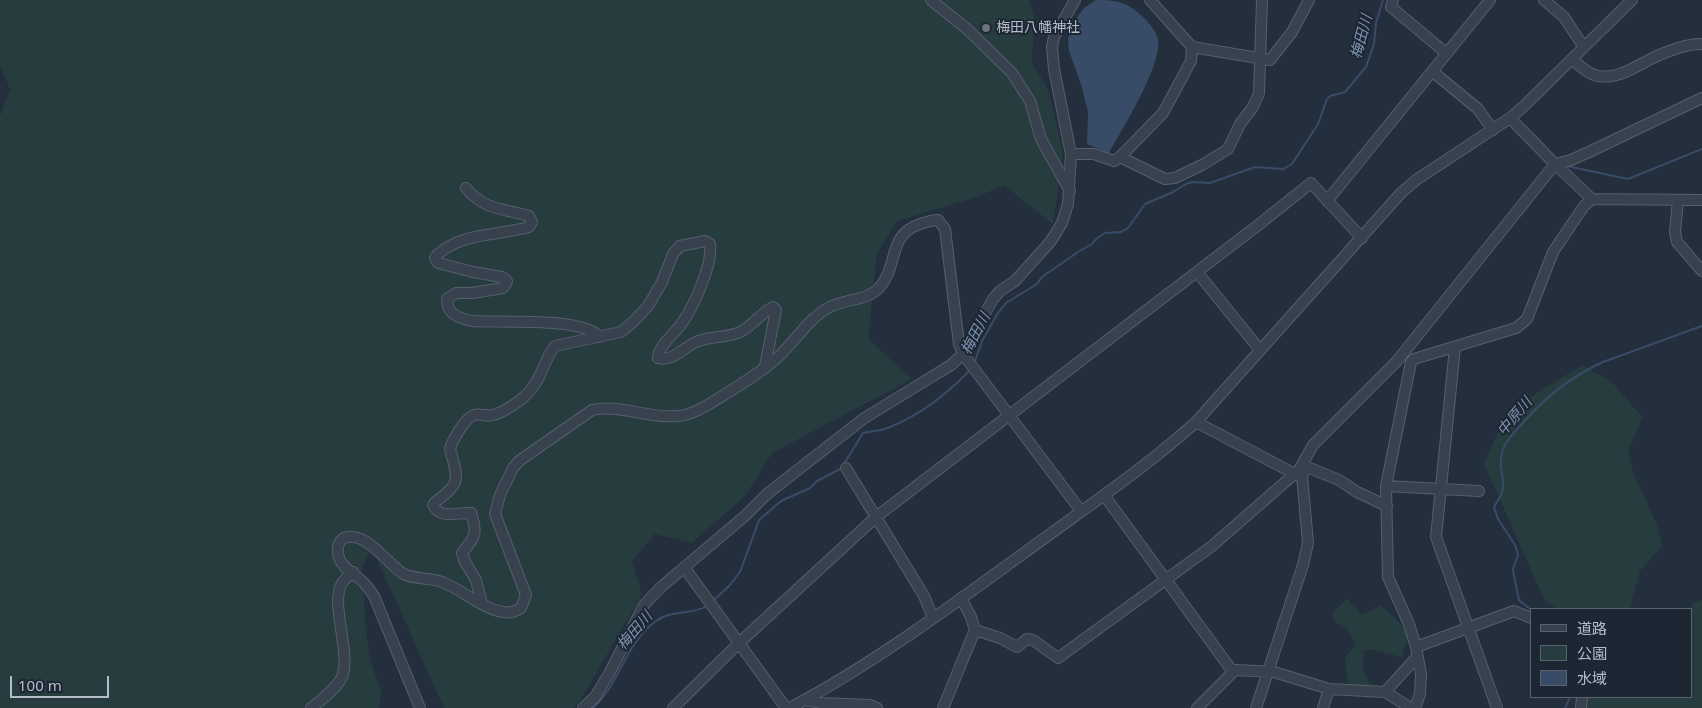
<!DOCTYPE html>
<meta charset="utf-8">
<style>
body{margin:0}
#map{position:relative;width:1702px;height:708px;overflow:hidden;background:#242f3e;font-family:"Noto Sans","Noto Sans JP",sans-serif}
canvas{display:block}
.legend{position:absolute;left:1530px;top:608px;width:162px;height:90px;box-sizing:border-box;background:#1d2633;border:1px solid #59626f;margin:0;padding:6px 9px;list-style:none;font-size:15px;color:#b4bcc9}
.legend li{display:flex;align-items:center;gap:10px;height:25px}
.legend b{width:25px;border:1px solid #59626f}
.scale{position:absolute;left:10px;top:676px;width:99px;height:22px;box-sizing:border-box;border:2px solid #b4bcc9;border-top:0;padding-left:6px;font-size:15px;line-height:18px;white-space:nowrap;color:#b4bcc9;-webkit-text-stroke:4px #1d2633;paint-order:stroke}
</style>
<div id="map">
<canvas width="1702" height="708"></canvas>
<ul class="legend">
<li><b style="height:6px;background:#38414e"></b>道路</li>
<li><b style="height:14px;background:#263c3f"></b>公園</li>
<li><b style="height:14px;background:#394c67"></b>水域</li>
</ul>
<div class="scale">100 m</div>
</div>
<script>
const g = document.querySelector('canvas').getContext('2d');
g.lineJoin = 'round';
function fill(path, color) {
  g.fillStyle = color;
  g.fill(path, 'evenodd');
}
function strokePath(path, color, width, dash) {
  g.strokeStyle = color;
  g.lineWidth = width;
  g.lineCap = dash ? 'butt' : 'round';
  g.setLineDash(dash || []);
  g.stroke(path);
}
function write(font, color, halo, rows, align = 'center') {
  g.font = font + ' "Noto Sans","Noto Sans JP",sans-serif';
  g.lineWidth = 4;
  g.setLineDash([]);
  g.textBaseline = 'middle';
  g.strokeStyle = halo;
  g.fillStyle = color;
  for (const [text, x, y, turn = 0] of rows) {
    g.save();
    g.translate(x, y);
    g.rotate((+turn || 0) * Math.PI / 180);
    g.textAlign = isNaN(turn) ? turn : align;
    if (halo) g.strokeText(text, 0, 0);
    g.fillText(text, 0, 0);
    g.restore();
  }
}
const green = new Path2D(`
 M0 0H1029L1034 17 1032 63 1048 89 1063 152 1053 224 1004 185 977 197 897 221 877 254 868 339 912 379 772 453 745 496 692 543 655 534 632 561 642 595 578 704 572 708H444L372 548 362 567 366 633 370 659 381 691 379 708H0V116L10 89 0 66Z
 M1582 365 1612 382 1642 417 1628 452 1634 474 1657 525 1662 546 1640 571 1630 609H1557L1544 599 1484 464 1507 412Z
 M1347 599 1362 615 1381 605 1409 632 1402 657 1370 649 1363 652V671L1371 687 1348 686 1345 657 1356 645 1347 628 1335 622 1332 613Z
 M1702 600V708H1581L1587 697H1691L1690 609 1693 603Z`);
const water = new Path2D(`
 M1096 0C1117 0 1128 2 1144 18 1151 25 1156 31 1158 40 1162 66 1122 129 1109 153L1087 144 1088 112 1081 84 1069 51 1068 39 1072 26 1078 16 1084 8Z`);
const stream = new Path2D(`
 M1567 166 1628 179 1702 149
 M974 364 982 341 998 313 1006 303 1037 284 1042 277 1078 252 1092 244 1096 239 1105 233 1121 232 1128 228 1145 204 1173 192 1186 184 1192 182 1210 183 1255 167 1283 169 1292 164 1318 124 1327 99 1330 96 1345 92 1366 67 1374 44 1376 23 1383 0
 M844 464 863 433C872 431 882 431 890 427 920 415 948 393 970 370
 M713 601 730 585 740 572 759 520 781 501 810 488 817 481 842 468
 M1531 610 1519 600 1514 576 1513 569 1518 555 1515 545 1498 519 1494 507C1496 503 1503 494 1503 488 1504 476 1498 465 1502 453 1505 441 1513 434 1521 425 1544 398 1570 377 1603 362L1702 326
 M593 708C620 684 625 643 656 621 670 610 692 615 707 606
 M1565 708 1570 697`);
const minor = new Path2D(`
 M931 0 967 29 1012 73 1030 101 1041 139 1070 191
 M1150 0 1192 47 1270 60 1292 32 1309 0
 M1393 0 1391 7 1446 53
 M1544 0 1564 17 1583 46
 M1572 59C1580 66 1588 74 1598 76 1619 80 1639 64 1657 56 1671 50 1686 44 1702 44
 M1432 71 1478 109 1493 130
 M1510 118 1555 164 1592 199
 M1071 154H1094L1114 161 1120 157 1163 113 1191 61 1192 47
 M1120 157 1165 179 1175 178 1202 165 1228 149 1240 124 1253 107 1259 93 1262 0
 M466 188C485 211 503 208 529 216L532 222 529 227C497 236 463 232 437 255L435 258 438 263 473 272 502 277 507 281 506 284 503 288 472 293H456L447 299C447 315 459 318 472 321 497 323 586 317 599 337
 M1678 200 1675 232 1677 242 1702 271
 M1327 201 1490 0
 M1197 272 1260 350
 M1455 347 1436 537 1497 708
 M1196 422 1295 474 1302 476 1307 467 1339 480 1357 492 1387 506
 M846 468 924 596 931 613 935 616
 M1386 486 1479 491
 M1104 495 1233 672
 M684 567 786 708
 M482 604 476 580 465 562 462 553C475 537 478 534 471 513 457 512 441 520 433 505L435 502C462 483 458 479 450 449 452 441 465 418 474 415 480 413 487 417 493 415 502 413 519 402 526 395 543 379 542 362 555 346L621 332 634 321 648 306 662 282 673 254 680 246 705 241 710 244C713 264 694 306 682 323 675 334 659 344 658 358 673 362 684 347 696 342 711 335 728 339 742 331 753 325 761 313 773 307L776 310 765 366
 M975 630 1000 638 1017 647 1027 639 1033 640 1058 658 1212 546 1299 470 1313 445 1397 361 1555 164 1571 160 1589 152 1702 98
 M1416 647 1514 611 1531 618
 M1385 692 1417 657
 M805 700 821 703 870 705 877 708
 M311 708C320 701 340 686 343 674 350 649 330 603 342 583 345 579 349 575 353 572
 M420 708 374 596C371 592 368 587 365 584 358 576 344 570 340 560 335 549 338 535 353 537 370 538 388 563 402 573 412 580 430 577 442 582 463 590 481 608 503 612 510 614 516 611 521 608L526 595 495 514 500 495 513 468 519 461 592 410C623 404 648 419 677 416 687 416 697 411 706 406 730 391 757 376 778 357 796 341 808 318 830 307 844 299 867 301 879 288 899 266 887 235 920 224 926 222 932 220 938 220L945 229 959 344 963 354 1081 511
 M583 708 595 697 610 672 644 605 661 587 746 515 767 494 863 419 928 379 951 365 963 354 993 299 1000 291 1015 281 1051 241 1062 223 1068 204 1071 154 1054 69 1052 47 1054 37 1075 0
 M673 708 739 643 876 517 1257 226 1311 183 1362 238
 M790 708C873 664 948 608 1024 553 1082 510 1143 470 1196 422L1401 193 1416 180 1510 118 1524 106 1632 0
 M943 708 975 630 971 617 961 598
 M1197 708 1233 672 1236 670 1274 672 1329 689 1385 692 1411 708
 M1256 708 1303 565 1308 543 1302 476
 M1323 708 1329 689
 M1415 708 1420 694 1421 674 1416 647 1409 624 1388 577 1386 486 1411 362 1414 359 1516 328 1527 319 1553 252 1584 206 1592 199 1702 200
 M1581 708 1582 697`);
const markers = [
 [986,28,5,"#6b7280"]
];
const poiNames = [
 ["梅田八幡神社",996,28]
];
const waterNames = [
 ["梅田川",1362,37,-75],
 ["梅田川",976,334,-62],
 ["中原川",1515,417,-50],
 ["梅田川",635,631,-49]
];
fill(green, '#263c3f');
fill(water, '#394c67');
strokePath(stream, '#394c67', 2);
strokePath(minor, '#565f6c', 12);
strokePath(minor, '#38414e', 10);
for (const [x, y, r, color] of markers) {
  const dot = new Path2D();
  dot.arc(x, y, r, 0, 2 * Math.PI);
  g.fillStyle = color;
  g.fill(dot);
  strokePath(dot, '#1d2633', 2);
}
write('14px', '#b4bcc9', '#1d2633', poiNames, 'left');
write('italic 15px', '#7c92b1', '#1d2633', waterNames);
</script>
